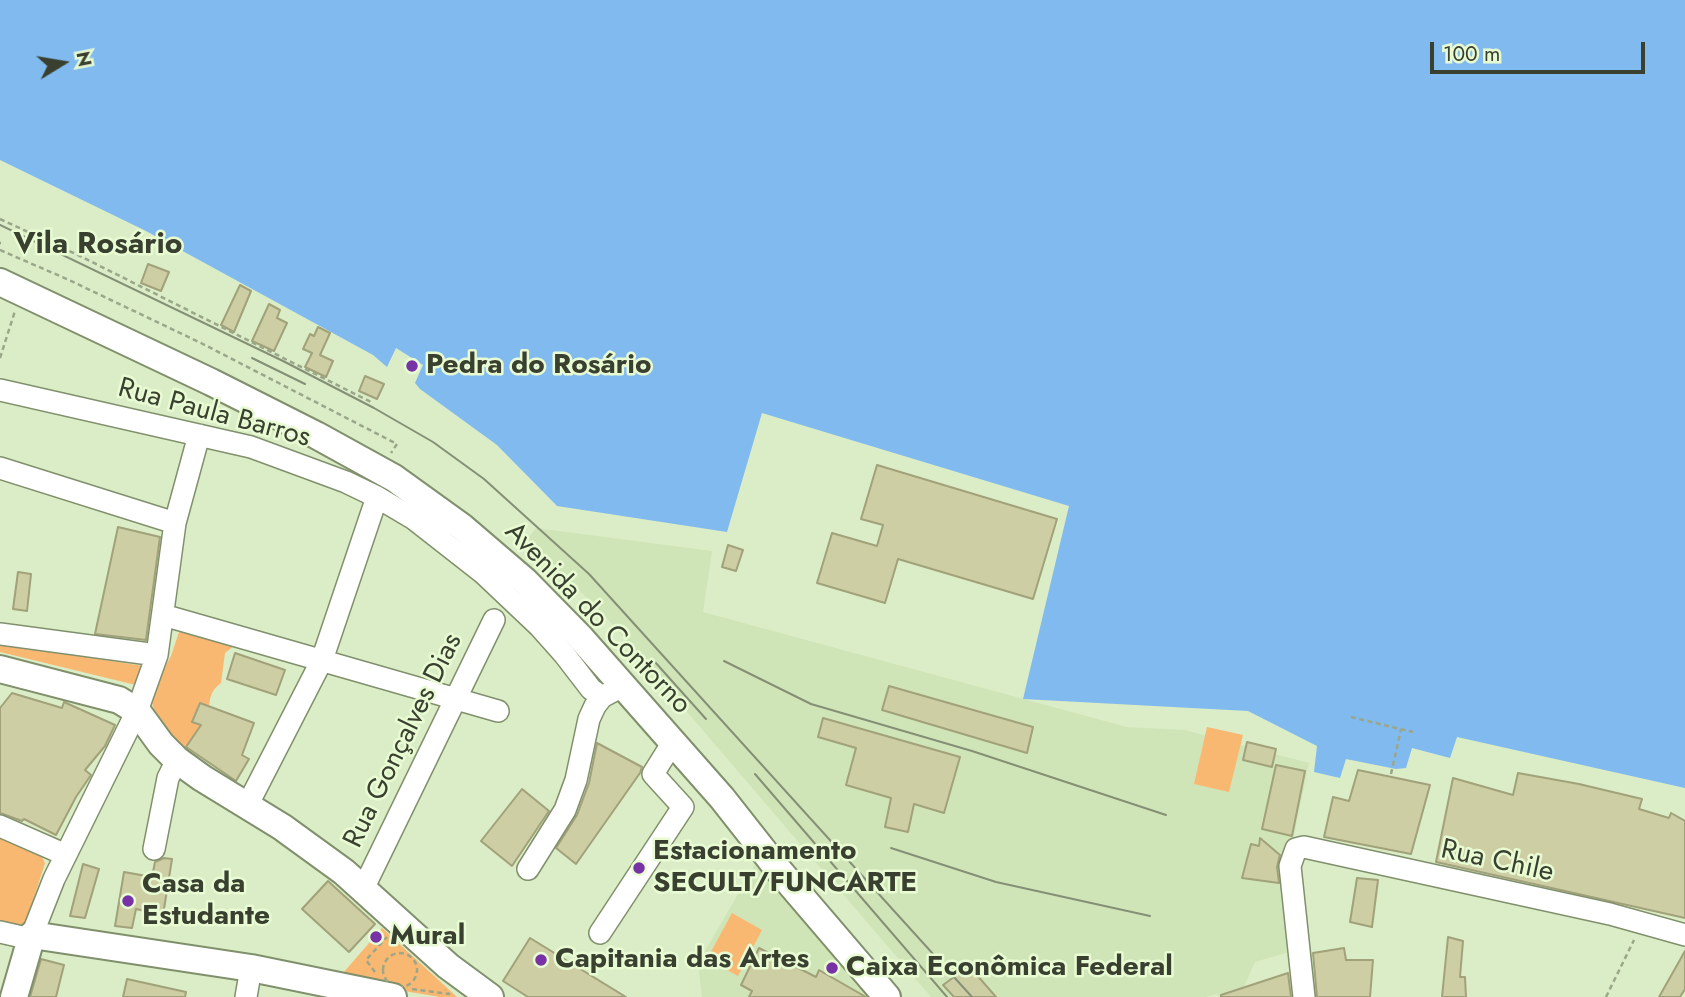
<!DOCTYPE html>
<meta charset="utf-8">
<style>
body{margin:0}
#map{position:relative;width:1685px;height:997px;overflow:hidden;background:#dbedc6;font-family:Jost,sans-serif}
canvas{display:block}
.north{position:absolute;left:28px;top:28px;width:70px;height:70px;-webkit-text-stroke:5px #e8fbd3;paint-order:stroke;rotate:79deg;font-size:19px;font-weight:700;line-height:28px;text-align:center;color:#394030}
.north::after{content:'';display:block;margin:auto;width:24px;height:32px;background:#394030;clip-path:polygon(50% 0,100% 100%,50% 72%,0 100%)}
.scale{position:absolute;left:1430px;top:42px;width:215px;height:32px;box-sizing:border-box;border:4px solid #394030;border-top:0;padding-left:9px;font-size:21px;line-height:24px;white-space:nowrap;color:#394030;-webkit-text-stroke:5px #e8fbd3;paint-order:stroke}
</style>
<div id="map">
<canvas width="1685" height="997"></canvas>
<div class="north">N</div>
<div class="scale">100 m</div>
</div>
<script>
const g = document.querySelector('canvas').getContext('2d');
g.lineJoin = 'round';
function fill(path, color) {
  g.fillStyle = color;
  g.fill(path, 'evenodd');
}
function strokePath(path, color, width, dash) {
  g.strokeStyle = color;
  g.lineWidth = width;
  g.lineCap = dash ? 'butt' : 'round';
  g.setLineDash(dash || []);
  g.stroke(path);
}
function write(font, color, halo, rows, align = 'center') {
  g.font = font + ' Jost,sans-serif';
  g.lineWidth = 5;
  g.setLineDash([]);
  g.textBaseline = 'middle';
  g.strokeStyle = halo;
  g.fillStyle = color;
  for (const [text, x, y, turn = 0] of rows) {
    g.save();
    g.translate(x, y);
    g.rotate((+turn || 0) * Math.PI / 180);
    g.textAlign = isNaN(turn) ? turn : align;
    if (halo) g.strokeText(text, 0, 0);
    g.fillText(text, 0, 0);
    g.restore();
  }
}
const built = new Path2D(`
 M536 528 712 551 703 612 1127 727 1185 730 1309 763 1284 884 1289 952 1255 962 1244 987 1231 991 1233 997H1218L1217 994 1206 997H931L605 616 557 568 526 541Z
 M756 863 828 947 875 997H702L698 963Z`);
const green = new Path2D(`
 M179 632 212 636 235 645 225 653 221 683C212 690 210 695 209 707L199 703 193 722 199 725V728L181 754 154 709 149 695 171 656Z
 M0 644 144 666 140 686 0 652Z
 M1207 727 1243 735 1229 792 1194 784Z
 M0 838 42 857 45 863 24 929 0 924Z
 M732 913 762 930 738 976 707 959Z
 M382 928 457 997H440L337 980Z`);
const water = new Path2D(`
 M0 0H1685V788L1457 737 1450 758 1412 748 1406 768 1396 769 1346 759 1340 778 1314 772 1317 746 1248 711 1023 699 1069 506 762 413 727 532 557 506 497 445 420 389 415 383 423 365 396 348 387 367 373 355 146 231 0 160Z`);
const building = new Path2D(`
 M148 264 169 272 161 291 141 283Z
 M240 285 251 291 234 332 221 325Z
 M269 304 280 310 277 318 287 323 274 351 252 341Z
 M318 327 330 333 320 355 333 361 326 377 305 367 312 353 303 349 310 334 314 336Z
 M365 376 384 384 377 399 359 391Z
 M877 465 1057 519 1033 599 898 559 885 603 817 583 832 533 877 546 883 525 861 519Z
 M118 527 160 537 146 640 95 634Z
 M728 545 743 550 736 571 722 567Z
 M18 572 31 574 27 611 13 609Z
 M235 653 285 670 276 695 227 679Z
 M889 686 1033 727 1027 753 882 710Z
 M12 693 62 708 64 702 115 725 105 746 85 770 91 775 76 797 56 835 24 819 22 821 0 813V708Z
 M200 703 254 723 242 755 249 759 236 781 186 747 201 725 192 722Z
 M823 718 960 757 944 813 914 804 908 832 885 827 891 798 846 785 856 748 818 737Z
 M1247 742 1276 749 1272 767 1243 760Z
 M597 743 642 767 640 773 576 864 556 848 577 815 589 783Z
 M1276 765 1305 771 1292 836 1262 829Z
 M1358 770 1430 785 1411 854 1324 837 1333 797 1349 801Z
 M1518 773 1579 784 1642 799 1639 809 1669 818 1671 813 1685 821V918L1436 862 1453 778 1513 795Z
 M522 789 549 811 512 866 481 841Z
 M1260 838 1280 855 1277 867 1279 883 1242 878 1251 844 1259 846Z
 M164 858 172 859 163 915 136 909 132 928 115 926 124 872 152 877 155 862Z
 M83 864 99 869 85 918 70 916Z
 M1357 878 1378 880 1372 927 1350 922Z
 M328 881 375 924 349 952 302 909Z
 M1448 937 1463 941 1460 977H1465L1466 997H1442Z
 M530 938 626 997H528L503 981Z
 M759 948 816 977 819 970 866 997H749L752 991 741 985Z
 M1344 948 1346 960H1373L1370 997H1317L1313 953Z
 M1685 951V989L1680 997H1659Z
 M41 959 64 965 56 997H30Z
 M969 966 996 997H954L943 985Z
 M1288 973 1291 997H1221V995Z
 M127 979 186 992 185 997H123Z`);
const path = new Path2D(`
 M0 219 80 256 371 402
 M0 243H1
 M0 250 69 280 201 343 397 444 391 453
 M0 358 15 311
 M1351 717 1413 732
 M1391 774 1401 729
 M383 970a17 17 0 1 1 34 0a17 17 0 1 1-34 0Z
 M375 972 366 960 387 937
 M412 989 449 994 445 990
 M1606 997 1634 940`);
const minor = new Path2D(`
 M0 390 251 447 346 482 377 497 414 519 483 573 540 627 564 654 591 689 602 697
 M0 468 175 523
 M163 615 498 711
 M0 634 157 655
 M248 804 322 660 377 497
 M0 826 66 855
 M154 849 168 778 177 760
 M528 869 565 810 576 780 589 719 595 706 602 697 615 690
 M364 887 494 620
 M0 932 31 939
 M600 933 683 807 653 774 673 742
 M32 935 54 879 137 711 157 655 175 523 199 435
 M246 997 251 968
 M1304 997 1290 866 1296 849 1304 847 1610 914 1685 935`);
const major = new Path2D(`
 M0 282 211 382 316 435 394 478 462 527 525 581 580 637 722 798 781 873 887 997
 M0 669 119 700 137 711 161 744 177 760 202 778 282 827 344 872 448 966 490 997
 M14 997 32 935 251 968 393 997`);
const tram = new Path2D(`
 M0 225 283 361 374 408 433 442 484 479 589 574 972 997
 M252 358 305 384
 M724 661 811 704 972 751 1166 815
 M655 662 706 719
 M755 774 947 997
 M891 848 996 882 1150 916`);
const markers = [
 [412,366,7,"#7732a6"],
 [639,868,7,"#7732a6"],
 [128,901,7,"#7732a6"],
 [376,937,7,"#7732a6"],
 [541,960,7,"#7732a6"],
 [832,968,7,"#7732a6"]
];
const poiNames = [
 ["Pedra do Rosário",426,366],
 ["Estacionamento",653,852],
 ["SECULT/FUNCARTE",653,884],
 ["Casa da",142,885],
 ["Estudante",142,917],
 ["Mural",390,937],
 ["Capitania das Artes",555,960],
 ["Caixa Econômica Federal",846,968]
];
const streetNames = [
 ["Rua Paula Barros",214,414,15],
 ["Avenida do Contorno",597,619,46],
 ["Rua Gonçalves Dias",404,741,-64],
 ["Rua Chile",1497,862,12]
];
const neighbourhoodNames = [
 ["Vila Rosário",98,246]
];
fill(built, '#d0e5b7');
fill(green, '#f8b872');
fill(water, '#81baef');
fill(building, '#cecea5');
strokePath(building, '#a1a17a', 2);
strokePath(minor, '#80906c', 24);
strokePath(major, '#80906c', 30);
strokePath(path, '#9aa78a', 2.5, [5, 3.5]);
strokePath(minor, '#fff', 21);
strokePath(major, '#fff', 26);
strokePath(tram, '#849076', 2);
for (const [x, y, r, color] of markers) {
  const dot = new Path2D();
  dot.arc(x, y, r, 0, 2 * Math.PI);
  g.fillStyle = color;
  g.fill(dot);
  strokePath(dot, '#e8fbd3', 2.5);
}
write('bold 28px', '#394030', '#e8fbd3', poiNames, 'left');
write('28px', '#394030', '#e8fbd3', streetNames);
write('bold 30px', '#394030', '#e8fbd3', neighbourhoodNames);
</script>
